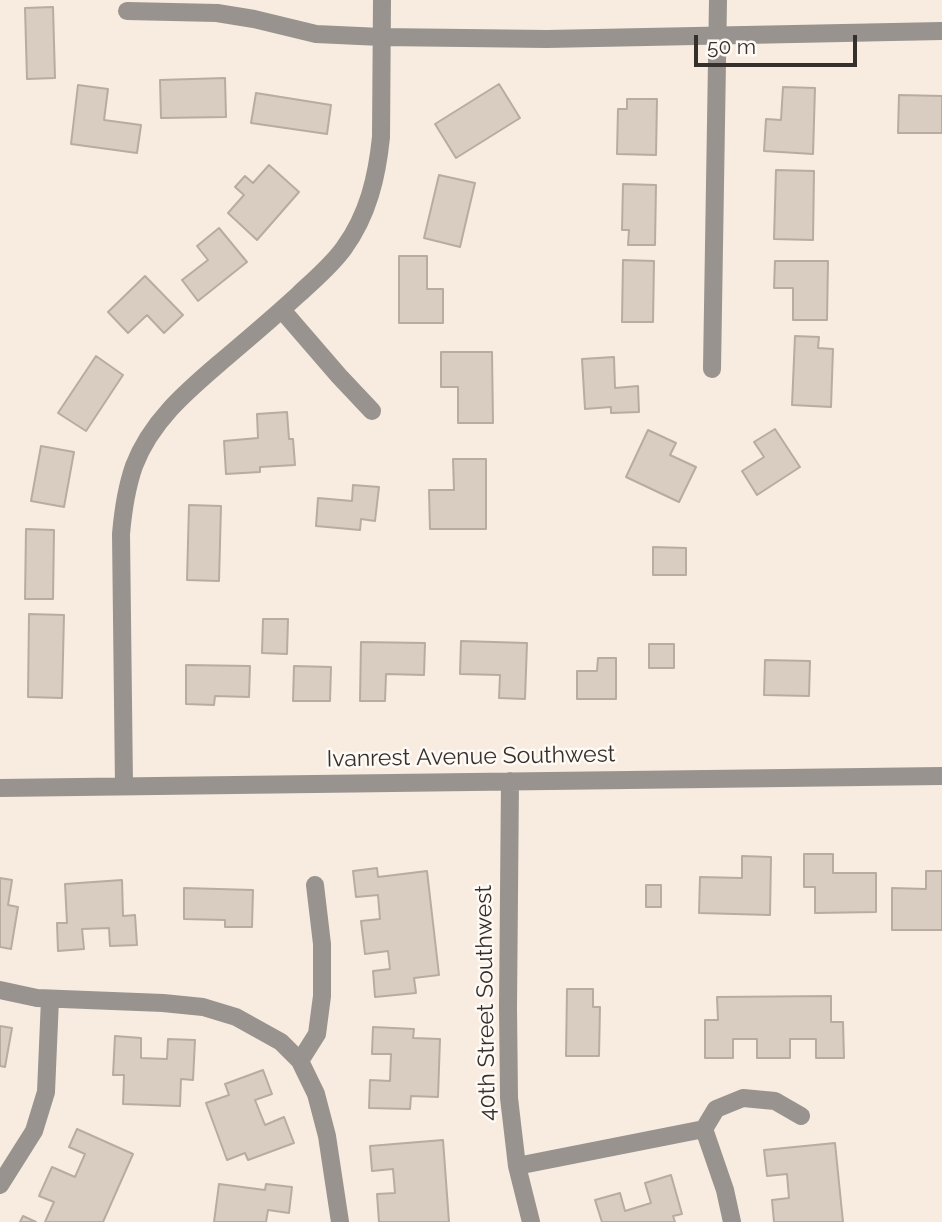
<!DOCTYPE html>
<style>
body{margin:0}
#map{position:relative;width:942px;height:1222px;overflow:hidden;background:#f8ebdf;font-family:Raleway,sans-serif}
canvas{display:block}
.scale{position:absolute;left:694px;top:35px;width:163px;height:32px;box-sizing:border-box;border:4px solid #35302c;border-top:0;padding-left:9px;font-size:21px;line-height:24px;white-space:nowrap;color:#35302c;-webkit-text-stroke:5px #fffaf5;paint-order:stroke}
</style>
<div id="map">
<canvas width="942" height="1222"></canvas>
<div class="scale">50 m</div>
</div>
<script>
const g = document.querySelector('canvas').getContext('2d');
g.lineJoin = 'round';
function fill(path, color) {
  g.fillStyle = color;
  g.fill(path, 'evenodd');
}
function strokePath(path, color, width, dash) {
  g.strokeStyle = color;
  g.lineWidth = width;
  g.lineCap = dash ? 'butt' : 'round';
  g.setLineDash(dash || []);
  g.stroke(path);
}
function write(font, color, halo, rows, align = 'center') {
  g.font = font + ' Raleway,sans-serif';
  g.lineWidth = 5;
  g.setLineDash([]);
  g.textBaseline = 'middle';
  g.strokeStyle = halo;
  g.fillStyle = color;
  for (const [text, x, y, turn = 0] of rows) {
    g.save();
    g.translate(x, y);
    g.rotate((+turn || 0) * Math.PI / 180);
    g.textAlign = isNaN(turn) ? turn : align;
    if (halo) g.strokeText(text, 0, 0);
    g.fillText(text, 0, 0);
    g.restore();
  }
}
const building = new Path2D(`
 M53 7 55 78 27 79 25 8Z
 M225 78 226 117 161 118 160 80Z
 M499 84 520 118 456 158 435 124Z
 M78 85 108 89 104 120 141 125 137 153 71 144Z
 M783 87 815 88 813 154 764 151 766 119 781 120Z
 M256 93 331 105 327 134 251 123Z
 M899 95 942 96V133H898Z
 M627 99H657L656 155 617 154 618 109H627Z
 M269 165 299 192 257 240 228 213 244 195 235 187 245 176 253 183Z
 M776 170 814 171 813 240 774 239Z
 M439 175 475 183 460 247 424 238Z
 M623 184 656 185 655 245H628L629 230H622Z
 M219 228 247 262 198 301 182 280 208 260 197 246Z
 M399 256H427V289H443V323H399Z
 M623 260 654 261 653 322H622Z
 M775 261H828L827 320H793V288H774Z
 M145 276 183 315 164 333 147 315 128 333 108 312Z
 M795 336 819 337 818 348 833 349 831 407 792 405Z
 M441 352H492L493 423H458V387H441Z
 M96 356 123 375 86 431 58 413Z
 M614 357 615 388 638 386 639 412 611 413V407L585 409 582 359Z
 M287 412 289 439H293L295 465 260 467V472L226 474 224 441 258 438 257 414Z
 M775 429 800 467 757 495 742 471 764 457 754 442Z
 M648 430 676 443 670 455 696 467 679 502 626 477Z
 M41 446 74 452 64 507 31 501Z
 M453 459H486V529H430L429 490H454Z
 M353 485 379 487 375 521 361 519 360 530 316 526 318 498 352 501Z
 M189 505 221 506 219 581 187 580Z
 M26 529 54 530 53 599H25Z
 M653 547 686 548V575H653Z
 M29 614 64 615 62 698 28 697Z
 M263 619H288L287 654 262 653Z
 M461 641 527 643 525 699 499 698 500 675 460 674Z
 M361 642 425 643 424 675 386 674 385 701H360Z
 M649 644H674V668H649Z
 M598 658H616V699H577V671H597Z
 M765 660 810 661 809 696 764 695Z
 M186 665 250 666 249 697 215 696 214 705 186 704Z
 M294 666 331 667 330 701H293Z
 M804 854H833V873H876V912L815 913V887H804Z
 M742 856 771 857 770 915 699 913 700 877 742 878Z
 M377 868 378 877 427 871 439 975 414 978 416 993 375 997 373 971 390 969 388 951 365 954 361 921 380 919 378 895 356 897 353 871Z
 M926 871H942V930H892V888L926 889Z
 M0 878 12 880 8 905 18 907 11 949 0 947Z
 M122 880 123 916 135 915 137 945 110 946 109 928 82 929 84 949 58 951 57 923H67L65 884Z
 M646 885H661V907H646Z
 M184 888 253 890 252 927H225V920L184 919Z
 M567 989H593V1007H600L599 1056H566Z
 M831 996V1022H843L844 1058H816V1039H790V1058H757V1039H733V1058H705V1020H718L717 997Z
 M0 1026 12 1028 5 1067 0 1066Z
 M373 1027 414 1029 413 1038 440 1039 438 1097 411 1096 410 1109 369 1108 370 1080 390 1081 391 1054H372Z
 M115 1036 141 1038V1058L167 1059 168 1039 195 1040 193 1080 181 1079 180 1106 123 1104 124 1075H113Z
 M263 1070 272 1094 255 1100 265 1125 284 1117 294 1143 248 1160 245 1153 227 1160 206 1103 229 1095 225 1084Z
 M77 1129 133 1154 103 1222H45L54 1202 39 1196 52 1167 75 1177 85 1154 69 1147Z
 M443 1140 449 1222H379L377 1194 395 1193 393 1169 372 1171 370 1146Z
 M835 1143 843 1222H774L772 1200 789 1198 787 1174 767 1176 764 1150Z
 M671 1175 682 1214 673 1216 675 1222H602L595 1200 620 1193 625 1211 651 1203 645 1183Z
 M219 1184 265 1190 266 1184 292 1187 289 1213 268 1210 266 1222H214Z
 M23 1216 36 1222H20Z`);
const minor = new Path2D(`
 M127 11 217 13 254 19 316 34 381 37 547 39 942 31
 M282 310 339 376 372 411
 M712 369 718 0
 M510 781 508 1007 509 1098 517 1166 531 1222
 M124 786 121 534C123 511 126 489 134 466 151 421 187 391 222 361 248 339 274 317 299 294 315 279 332 265 344 248 368 215 377 177 381 137L382 0
 M0 788 942 776
 M0 990 37 998 163 1003 203 1007 236 1017 281 1042 300 1061 316 1094 327 1136 340 1222
 M300 1061 317 1034 322 996V944L315 885
 M704 1129 716 1109 743 1098 775 1101 801 1116
 M704 1129 725 1190 732 1222
 M517 1166 704 1129
 M0 1185 34 1131 46 1092 50 999`);
const streetNames = [
 ["Ivanrest Avenue Southwest",471,757,-1],
 ["40th Street Southwest",486,1003,-91]
];
fill(building, '#d9cdc2');
strokePath(building, '#b8aca1', 2);
strokePath(minor, '#98938e', 18);
write('23px', '#35302c', '#fffaf5', streetNames);
</script>
